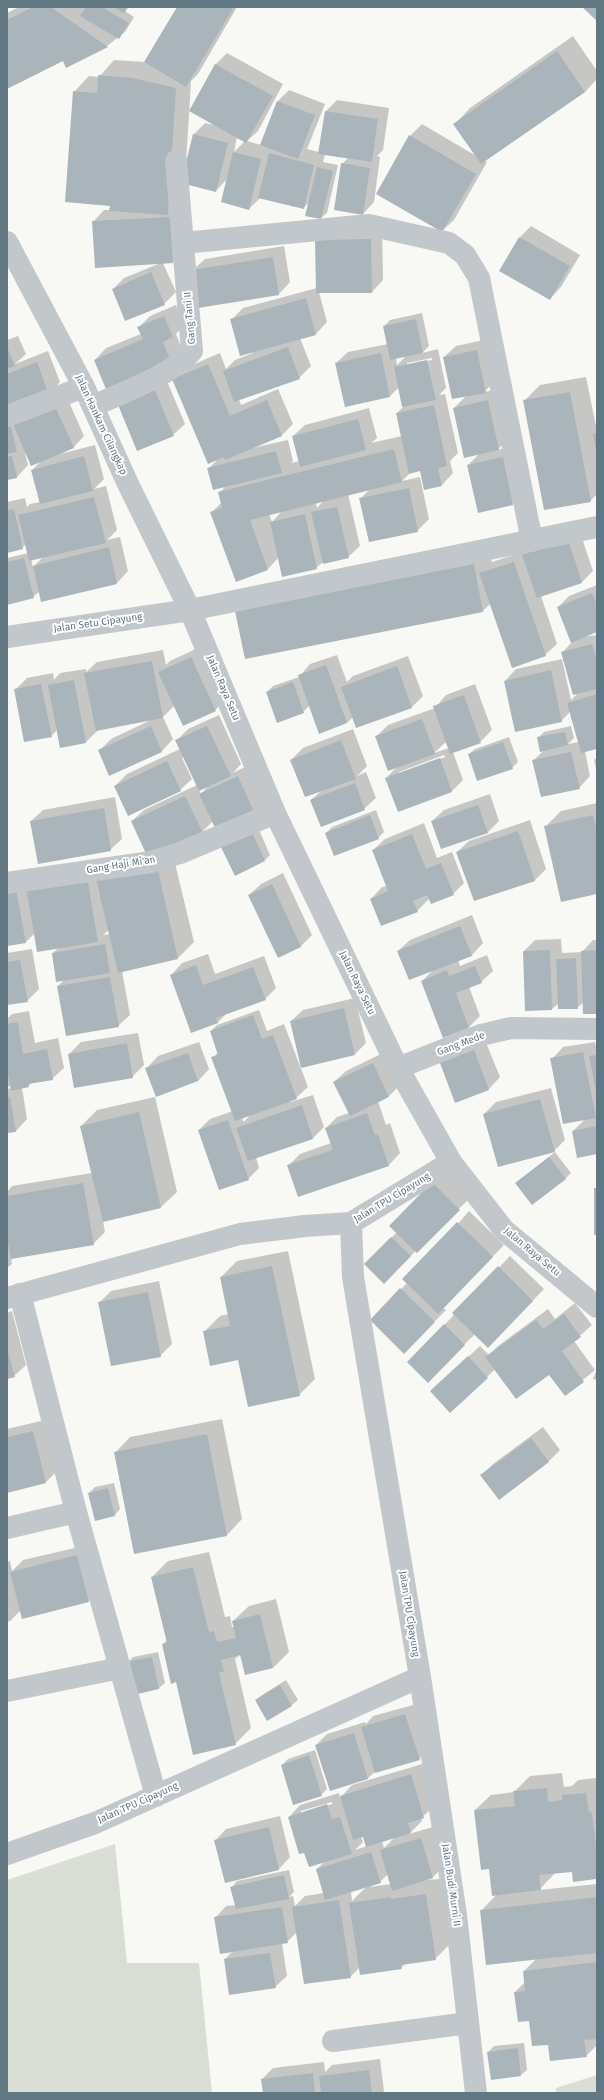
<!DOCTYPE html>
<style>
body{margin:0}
#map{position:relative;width:604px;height:2100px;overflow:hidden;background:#f8f8f5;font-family:"Fira Sans",sans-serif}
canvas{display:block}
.frame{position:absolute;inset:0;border:8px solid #617883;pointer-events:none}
</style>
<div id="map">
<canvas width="604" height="2100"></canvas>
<div class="frame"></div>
</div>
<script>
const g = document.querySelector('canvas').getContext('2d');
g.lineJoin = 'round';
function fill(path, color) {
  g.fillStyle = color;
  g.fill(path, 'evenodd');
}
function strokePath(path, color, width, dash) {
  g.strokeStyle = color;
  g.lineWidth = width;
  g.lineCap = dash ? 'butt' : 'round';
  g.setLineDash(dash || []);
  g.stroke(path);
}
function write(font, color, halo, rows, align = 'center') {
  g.font = font + ' "Fira Sans",sans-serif';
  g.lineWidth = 4;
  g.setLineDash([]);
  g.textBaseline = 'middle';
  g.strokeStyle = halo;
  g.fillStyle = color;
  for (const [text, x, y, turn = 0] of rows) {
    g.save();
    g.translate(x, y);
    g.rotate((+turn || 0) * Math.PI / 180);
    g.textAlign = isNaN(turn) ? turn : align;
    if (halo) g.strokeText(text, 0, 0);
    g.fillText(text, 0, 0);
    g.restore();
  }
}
const green = new Path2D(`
 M115 1844 127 1963H199L212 2093H7V1880Z
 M597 2075V2093H556V2088Z`);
const shadow = new Path2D(`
 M19 7H129L125 11 134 17 125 32 107 46 66 67 63 60 7 88V13Z
 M178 7H237L198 74 191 81 186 164 194 134 205 123 215 125V65L227 53 283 84 258 131 247 141 261 145 278 101 289 90 325 104 307 149 319 152 326 111 337 100 389 108 383 150 377 156 380 157 374 202 363 214 342 164 348 158 325 154 323 162 338 165 327 213 321 218 307 215 310 202 303 208 260 198 249 209 227 179 216 191 184 183V251L173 262 163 263 176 292 164 304 113 289 124 278 158 264 93 222 104 210H110L111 205 74 92 89 76 99 77 114 60 145 62ZM237 137 245 141 234 152Z
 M573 36 597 71V79L585 92 484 161 487 162 454 220 442 231 410 136 422 124 478 157 455 124 470 108Z
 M531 226 580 255 561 287 550 299 520 237Z
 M382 228 383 280 372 292H319L327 322 316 334 300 338 311 366 299 378 239 399 241 405 278 389 293 424 281 436 252 448 288 440 293 461 291 463 300 461 293 436 305 425 369 408 377 438 371 443 402 436 397 413 403 407 399 387 390 396 336 363 348 352 388 344 384 326 390 320 422 313 429 346 422 353 438 349 446 388 439 395 445 394 458 453 450 461 453 473 442 485 421 470 410 473 402 481 420 477 429 519 417 531 361 498 370 489 348 494 360 546 348 557 323 562 316 568 279 557 268 569 236 581 211 513 222 502 219 493 226 486 208 469 218 459 173 379 185 368 220 353 226 369 235 360 253 353 231 320 243 308 317 288 316 240ZM407 355 397 365 396 358ZM432 358V360L407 365V363ZM324 500 317 508 316 503ZM282 511 272 522 269 514Z
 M284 246 290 282 279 294 193 270 205 259Z
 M176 305 184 325 176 334 184 354 173 366 95 360 106 348 141 334 139 327 150 316Z
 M18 336 26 354 15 364 48 351 60 382 49 394 7 405V340Z
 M488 339 496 380 484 392 499 389 510 438 497 450 514 446 524 492 513 504 468 465 480 453 454 408 466 396 444 357 456 346Z
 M164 374 185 424 173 435 117 400Z
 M586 377 597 431V494L590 501 524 401 540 385Z
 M66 395 84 436 73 448 60 454 95 445 104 479 94 489 106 486 117 530 107 540 120 537 128 571 117 583 42 600 40 591 33 597 7 603V558L28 553 26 544 22 548 7 552V502L25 498 27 507 30 504 40 502 32 470 41 461 25 453 28 465 17 477 7 479V416ZM44 556 33 567 31 559Z
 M579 529 593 571 582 582 541 596 557 644 545 655 491 603 483 611 246 658 236 611 489 549 492 562 525 551Z
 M597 585V631L584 637 597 635V748L585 751 590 776 579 788 534 760 544 750 538 738 544 732 571 726 574 738 568 744 579 742 570 712 561 721 505 681 516 669 562 659 571 700 578 693 562 653 572 642 558 607 569 596Z
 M202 646 227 699 215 710 175 705 163 717 173 739 162 751 110 774 99 751 111 739 151 720 98 730 86 742 61 747 57 730 51 736 15 690 27 678 53 673 54 680 60 673 86 669V672L97 662 163 650 166 665 170 661Z
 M337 655 347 682 353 676 408 656 423 696 412 707 353 717 347 723 310 705 303 712 267 692 273 686 299 677 310 664Z
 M475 684 492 730 480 742 453 752 463 780 452 791 386 778 397 767 376 737 388 725 435 708 446 695ZM447 741 449 748 434 753ZM444 755 445 757 399 774V772Z
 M219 715 241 764 233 773 249 765 266 802 255 813 213 821 202 832 172 851 194 942 178 958 122 971 130 1015 118 1026 58 986 65 979 53 953 58 948 35 933 26 942 7 945V881L148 856 132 821 144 810 197 785 184 757 182 758 192 779 180 790 115 786 127 774 180 749 176 741 188 729ZM208 786 201 794 199 790ZM109 930 110 934 103 935Z
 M353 729 367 766 357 776 366 772 376 798 364 809 311 800 321 791 291 760 303 748Z
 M509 737 518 762 512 768 469 754 475 749Z
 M597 757V773L594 760Z
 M490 794 499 821 488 832 441 848 432 821 444 810Z
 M115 797 122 839 110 850 31 821 43 810Z
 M597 803V893L546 826 561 811Z
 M376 810 384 832 378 838 326 833 332 827Z
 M530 820 546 869 535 880 457 852 469 841Z
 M256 823 270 855 265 860 235 874Z
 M424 823 437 858 452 852 464 883 453 894 429 899 417 911 371 899 382 887 387 886 373 850 385 839Z
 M283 873 312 935 300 947 249 895 261 884Z
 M472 915 483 943 472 955 458 960 460 966 487 955 493 971 481 982 469 987 480 1016 469 1027 444 1037 422 981 433 970 398 951 410 940Z
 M561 939 562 953 582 952 593 940H597V1013L584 1002 577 1008 559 1003 552 1009 526 1010 524 951 535 940Z
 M32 949 39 989 27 1001 7 1004V953Z
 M208 954 215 974 264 956 276 988 265 999 226 1014 217 1023 171 975 182 963Z
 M355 998 366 1043 355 1054 291 1021 303 1010Z
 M259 1010 267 1031 284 1024 308 1087 296 1098 290 1101V1102L313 1095 324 1127 313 1138 256 1157 259 1168 248 1179 199 1130 210 1119 233 1111 213 1058 218 1052 211 1031 217 1025ZM250 1115 244 1122 242 1118Z
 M29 1011 35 1043 58 1038 64 1068 52 1079 32 1083 28 1086 22 1088 27 1119 16 1131 7 1132V1089L12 1088 11 1085 7 1088V1019L12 1014Z
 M138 1033 144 1065 132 1077 69 1054 81 1042Z
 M485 1040 500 1077 489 1089 456 1101 442 1063Z
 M199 1042 209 1069 198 1081 147 1068 158 1056Z
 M595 1042 597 1050V1115L595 1118 597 1117V1153L578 1157 573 1131 585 1119 552 1059 563 1047Z
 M385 1052 400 1085 389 1096 378 1101 386 1125 390 1123 400 1153 389 1165 299 1196 288 1166 300 1154 331 1143 326 1128 337 1117 349 1113 334 1082 346 1071Z
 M551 1088 565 1140 554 1151 484 1114 496 1102Z
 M155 1097 177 1192 161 1207 103 1221 105 1232 93 1244 11 1258 12 1264 7 1268V1192L12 1186 92 1173 81 1126 97 1110Z
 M555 1152 571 1173 566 1178 516 1183Z
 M444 1172 470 1198 384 1282 366 1264 397 1232Z
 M469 1211 504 1245 443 1308 446 1310 404 1352 371 1320 407 1283Z
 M288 1251 315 1379 299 1395 239 1359 204 1332 220 1316 229 1314 221 1277 237 1261Z
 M510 1256 544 1289 488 1347 475 1334 428 1381 409 1362Z
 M159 1281 172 1344 160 1356 99 1303 111 1291Z
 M575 1303 592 1325 574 1341 595 1370 565 1395 549 1373 495 1369 487 1377 443 1380 480 1346 489 1355 498 1346 548 1309 555 1319Z
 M12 1311 26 1365 14 1376 7 1378V1313Z
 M597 1369V1380L593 1379Z
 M222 1419 242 1519 227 1535 115 1453 130 1437Z
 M45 1420 57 1471 46 1482 7 1492V1429Z
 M543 1427 560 1450 549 1461 499 1499 482 1475 493 1464Z
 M114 1483 120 1509 115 1515 89 1493 95 1487Z
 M88 1545 100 1590 88 1601 21 1610 10 1621 7 1622V1562L10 1561 12 1571 23 1560Z
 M209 1552 225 1617 230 1616 232 1627H234L233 1621 249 1606 276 1599 289 1652 273 1668 241 1654 235 1659 251 1728 235 1744 177 1681 163 1644 167 1640 152 1577 168 1561Z
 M158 1652 165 1683 159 1688 134 1694 127 1663 133 1657Z
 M286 1680 298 1700 292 1705 268 1719 256 1700 262 1695Z
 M417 1704 431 1747 419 1759 376 1771 367 1779 316 1745 327 1734 365 1722 366 1724 373 1716Z
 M315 1750 327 1789 321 1795 282 1765 288 1759Z
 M422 1764 435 1806 421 1818 422 1821 409 1834 433 1827 444 1866 433 1877 424 1880 441 1879 451 1943 435 1959 406 1963 401 1968 360 1967 350 1977 297 1932 287 1942 282 1943 287 1976 275 1987 225 1959 234 1950 215 1918 226 1906 236 1905 232 1887 237 1881 289 1870 294 1892 289 1897 293 1896 295 1906 305 1896 324 1893 317 1869 325 1861 289 1817 300 1805 339 1793 340 1798 352 1785ZM332 1802V1804L301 1814V1811ZM364 1836 367 1846 355 1850 363 1842 361 1837ZM395 1837 384 1848 382 1841ZM388 1874 391 1884 369 1887 380 1882ZM367 1886 352 1901 351 1891Z
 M562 1773 564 1787 572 1786 578 1780 597 1778V1877L573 1870 556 1872 539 1890 597 1884V2045L586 2056 549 2044 530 2020 515 1992 525 1982 524 1971 536 1959 481 1911 497 1894 475 1810 491 1795 514 1792 530 1776Z
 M280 1816 290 1857 279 1869 225 1882 215 1841 226 1829Z
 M524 2043 527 2070 521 2075 488 2052 494 2046Z
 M380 2059 384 2091 382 2093H264L262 2079 273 2068 324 2062 325 2072 332 2065Z`);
const building = new Path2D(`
 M33 7H51L108 47 66 68 63 61 7 89V20Z
 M86 7H102L129 23 119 39 80 16Z
 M113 7H128L124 13Z
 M177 7H234L186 87 144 62Z
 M582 7H597V21Z
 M557 51 585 92 481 164 453 124Z
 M215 64 273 96 246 143 189 111Z
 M98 75 133 78 176 88 168 215 109 211 110 206 65 202 73 91 97 93Z
 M277 101 315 115 298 159 260 145Z
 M325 111 378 119 372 162 318 154Z
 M193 134 228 143 216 192 181 183Z
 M409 135 476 174 442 232 376 194Z
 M233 152 261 159 249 210 221 202Z
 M269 153 314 165 304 209 258 198Z
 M341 163 370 168 363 215 334 210Z
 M317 167 333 171 321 219 305 216Z
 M170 217 173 263 95 268 92 221Z
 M519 237 570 266 550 300 499 271Z
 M371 239 372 293H316L315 240Z
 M273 257 279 295 198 308 192 270Z
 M151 272 165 305 125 321 112 289Z
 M306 298 316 335 240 356 230 319Z
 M164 316 173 337 163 342 173 366 108 394 94 360 143 339 137 327Z
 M416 319 423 353 390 360 383 326Z
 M7 347 15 366 7 369Z
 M288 347 300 379 234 402 223 371Z
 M477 350 486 393 452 399 443 357Z
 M381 353 390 397 345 407 335 363Z
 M427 360 436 400 402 407 394 367Z
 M37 362 49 395 10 410 7 401V374Z
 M208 364 230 416 267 400 282 436 225 460 224 457 208 464 172 379Z
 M153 385 174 436 137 451 116 400Z
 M570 392 591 502 544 510 523 400Z
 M488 400 499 450 464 458 453 408Z
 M434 405 447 466 438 468 442 486 424 490 420 471 409 474 396 413Z
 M55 406 74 448 31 466 13 424Z
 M9 419 17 452 7 454V420Z
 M358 419 366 450 300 467 292 436Z
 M597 433V451H596L593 434Z
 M394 449 402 482 250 520 268 570 236 582 210 512 222 508 218 492Z
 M276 451 282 473 213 490 207 468Z
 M12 456 17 478 7 480V457Z
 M84 456 93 491 40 504 31 470Z
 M503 457 513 505 478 513 467 465Z
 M409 488 418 532 369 542 359 498Z
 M94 497 106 543 29 561 18 515Z
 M337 507 349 558 323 564 311 512Z
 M14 509 23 549 7 553V510Z
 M305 514 317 569 282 577 270 522Z
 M568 539 582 583 537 598 522 555Z
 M109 547 117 584 41 602 33 566Z
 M24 558 34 598 7 605V562Z
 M514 562 546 656 512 668 479 573Z
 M474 564 483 612 245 659 235 611Z
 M592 593 597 605V632L571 643 557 607Z
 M592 644 597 660V689L573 695 561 652Z
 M191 657 216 711 183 726 158 672Z
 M152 661 163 718 96 731 84 673Z
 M326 665 347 723 319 734 298 675Z
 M397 666 412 708 356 728 341 687Z
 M551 670 562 722 515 732 504 681Z
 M74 680 86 743 60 748 48 685Z
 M293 682 304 713 277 723 266 692Z
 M41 684 52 737 24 742 14 689Z
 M597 694V749L581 753 567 703Z
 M464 695 481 743 450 754 433 706Z
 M422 719 435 754 388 771 375 736Z
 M151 726 162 752 109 776 98 750Z
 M207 726 231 776 199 791 175 740Z
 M565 732 568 745 540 752 537 737Z
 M341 740 356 779 305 797 290 760Z
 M503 742 513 769 477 781 468 754Z
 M571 752 580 789 541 797 532 760Z
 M440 758 452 792 398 812 385 778Z
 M167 761 181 791 128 816 114 786Z
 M238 776 255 814 217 832 199 794Z
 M355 783 365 810 321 827 310 800Z
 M185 796 203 833 148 858 131 821Z
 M478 805 488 833 441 849 431 821Z
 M104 808 111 851 38 864 30 821Z
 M370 815 379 839 334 856 325 833Z
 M593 815 597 831V894L561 902 544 826Z
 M250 828 265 861 235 876 219 843Z
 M518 831 535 881 474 901 456 852Z
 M412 834 426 869 441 863 454 895 431 904 427 895 413 901 418 912 381 926 370 899 388 891 372 850Z
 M157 866 178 959 118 973 96 879Z
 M87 876 98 942 37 952 26 887Z
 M272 884 301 947 278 958 248 895Z
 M16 889 26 943 7 946V890Z
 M460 926 472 956 409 980 397 951Z
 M105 944 110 973 56 982 52 953Z
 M550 950 552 1010 525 1011 523 951Z
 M597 950V1014H583L581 951Z
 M576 958 578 1009H558L556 959Z
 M20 960 28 1002 7 1005V962Z
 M196 965 203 985 253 967 266 1000 216 1018 218 1023 191 1033 170 975Z
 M475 966 482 983 456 993 469 1028 443 1038 421 981 447 970 449 976Z
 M110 977 119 1027 66 1036 57 986Z
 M344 1008 355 1055 301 1068 290 1021Z
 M253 1015 262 1039 273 1035 297 1099 235 1121 211 1057 218 1055 210 1031Z
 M18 1022 23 1054 47 1049 53 1080 28 1084 29 1087 11 1091 7 1068V1024Z
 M127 1043 133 1078 74 1088 68 1054Z
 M474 1050 489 1090 455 1103 440 1063Z
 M583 1052 596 1118 563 1124 550 1058Z
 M188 1053 198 1081 156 1097 145 1068Z
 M597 1055V1092H596L589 1056Z
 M373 1063 389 1097 350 1116 333 1082Z
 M10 1097 16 1132 7 1133V1098Z
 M540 1099 555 1152 498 1167 483 1114Z
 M302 1105 313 1139 248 1161 236 1128Z
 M139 1112 161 1208 103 1222 80 1126Z
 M367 1113 375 1135 378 1134 389 1166 298 1197 287 1165 333 1150 325 1128Z
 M228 1120 249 1180 219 1190 198 1130Z
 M597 1126V1154L577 1158 572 1131Z
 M549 1157 566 1179 532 1205 515 1183Z
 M432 1182 460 1210 417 1253 389 1226Z
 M83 1183 94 1245 11 1259 7 1238V1196Z
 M594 1188H597V1235H594Z
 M457 1222 493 1257 438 1314 402 1279Z
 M391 1237 411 1256 384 1284 364 1264Z
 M272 1266 300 1396 248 1407 238 1360 210 1366 203 1331 230 1326 220 1277Z
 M498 1266 533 1301 488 1348 452 1313Z
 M400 1288 435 1322 404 1354 370 1320Z
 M148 1292 161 1357 111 1366 98 1302Z
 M564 1314 581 1337 562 1351 584 1382 565 1396 549 1375 516 1399 485 1357 536 1320 543 1329Z
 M444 1324 465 1345 428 1383 407 1362Z
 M7 1349 15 1377 7 1379Z
 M468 1356 488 1378 450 1413 430 1391Z
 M33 1431 46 1483 7 1493V1437Z
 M207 1434 227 1536 134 1554 114 1452Z
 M531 1438 549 1462 499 1500 480 1475Z
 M108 1488 115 1516 95 1521 88 1493Z
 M77 1555 89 1602 22 1619 10 1572Z
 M193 1567 209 1632 214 1631 217 1642 236 1638 232 1621 260 1614 273 1668 245 1675 240 1655 221 1660 224 1671 219 1673 236 1745 193 1755 176 1682 171 1684 162 1644 167 1643 151 1577Z
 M152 1657 159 1689 133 1695 126 1662Z
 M280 1685 292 1706 267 1721 255 1700Z
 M405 1714 420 1760 375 1773 361 1727Z
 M354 1733 368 1779 330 1791 315 1745Z
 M309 1755 322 1796 293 1805 281 1765Z
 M411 1774 424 1818 408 1823 411 1833 366 1847 363 1837 353 1840 340 1796Z
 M547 1788 548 1802 562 1800V1795L586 1793 589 1812 592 1813 597 1854 596 1879 573 1882 572 1872 539 1875 541 1890 492 1896 489 1869 481 1870 474 1810 515 1806 513 1791Z
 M327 1804 332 1819 340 1817 352 1854 309 1867 304 1853 299 1854 288 1817Z
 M269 1827 279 1870 225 1883 214 1840Z
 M421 1838 433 1878 392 1891 380 1850Z
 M371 1852 381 1883 325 1900 316 1869Z
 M284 1875 289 1899 236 1909 230 1887Z
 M426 1894 436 1960 401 1965 402 1969 360 1975 349 1903 390 1897 391 1899Z
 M597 1897V1953L486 1965 480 1910Z
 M339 1900 351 1978 304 1984 292 1907Z
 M282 1907 288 1943 220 1954 214 1917Z
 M270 1953 276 1988 229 1995 224 1959Z
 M597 1962V2039L584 2040 587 2057 550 2061 548 2045 532 2046 529 2021 518 2022 514 1992 525 1991 523 1971Z
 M518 2048 521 2076 491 2080 487 2052Z
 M369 2070 372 2093H321L319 2076Z
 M313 2073 315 2093H263L261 2079Z`);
const minor = new Path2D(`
 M7 242 84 387 128 484 190 610 275 813 398 1068 451 1162 504 1230 597 1307
 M183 243 369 225 449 243 465 255 479 278 532 541
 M93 406C123 392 171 376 192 351L176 161
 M7 416 84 387
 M7 637 190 610 597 527
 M7 883 151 862 180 853 275 813
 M398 1068 481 1035 511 1028 597 1029
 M7 1298 240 1234 305 1226 351 1223
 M76 1512 156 1796
 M7 1528 76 1512 20 1294
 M420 1677 456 1915 476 2093
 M7 1691 120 1668
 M7 1854 95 1823 420 1677 353 1277 351 1223 451 1162
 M333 2041 468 2023`);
const streetNames = [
 ["Gang Tani II",190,318,-95],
 ["Jalan Hankam Cilangkap",101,425,65],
 ["Jalan Setu Cipayung",98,623,-8],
 ["Jalan Raya Setu",223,688,67],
 ["Gang Haji Mi'an",121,865,-9],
 ["Jalan Raya Setu",357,983,64],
 ["Gang Mede",461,1044,-21],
 ["Jalan TPU Cipayung",392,1198,-31],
 ["Jalan Raya Setu",532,1252,40],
 ["Jalan TPU Cipayung",409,1614,81],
 ["Jalan TPU Cipayung",138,1803,-24],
 ["Jalan Budi Murni II",451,1885,82]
];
fill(green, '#d9ded4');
fill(shadow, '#0003');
fill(building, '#a9b5ba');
strokePath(minor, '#c1c7ca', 22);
write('10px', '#617883', '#fff', streetNames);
</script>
